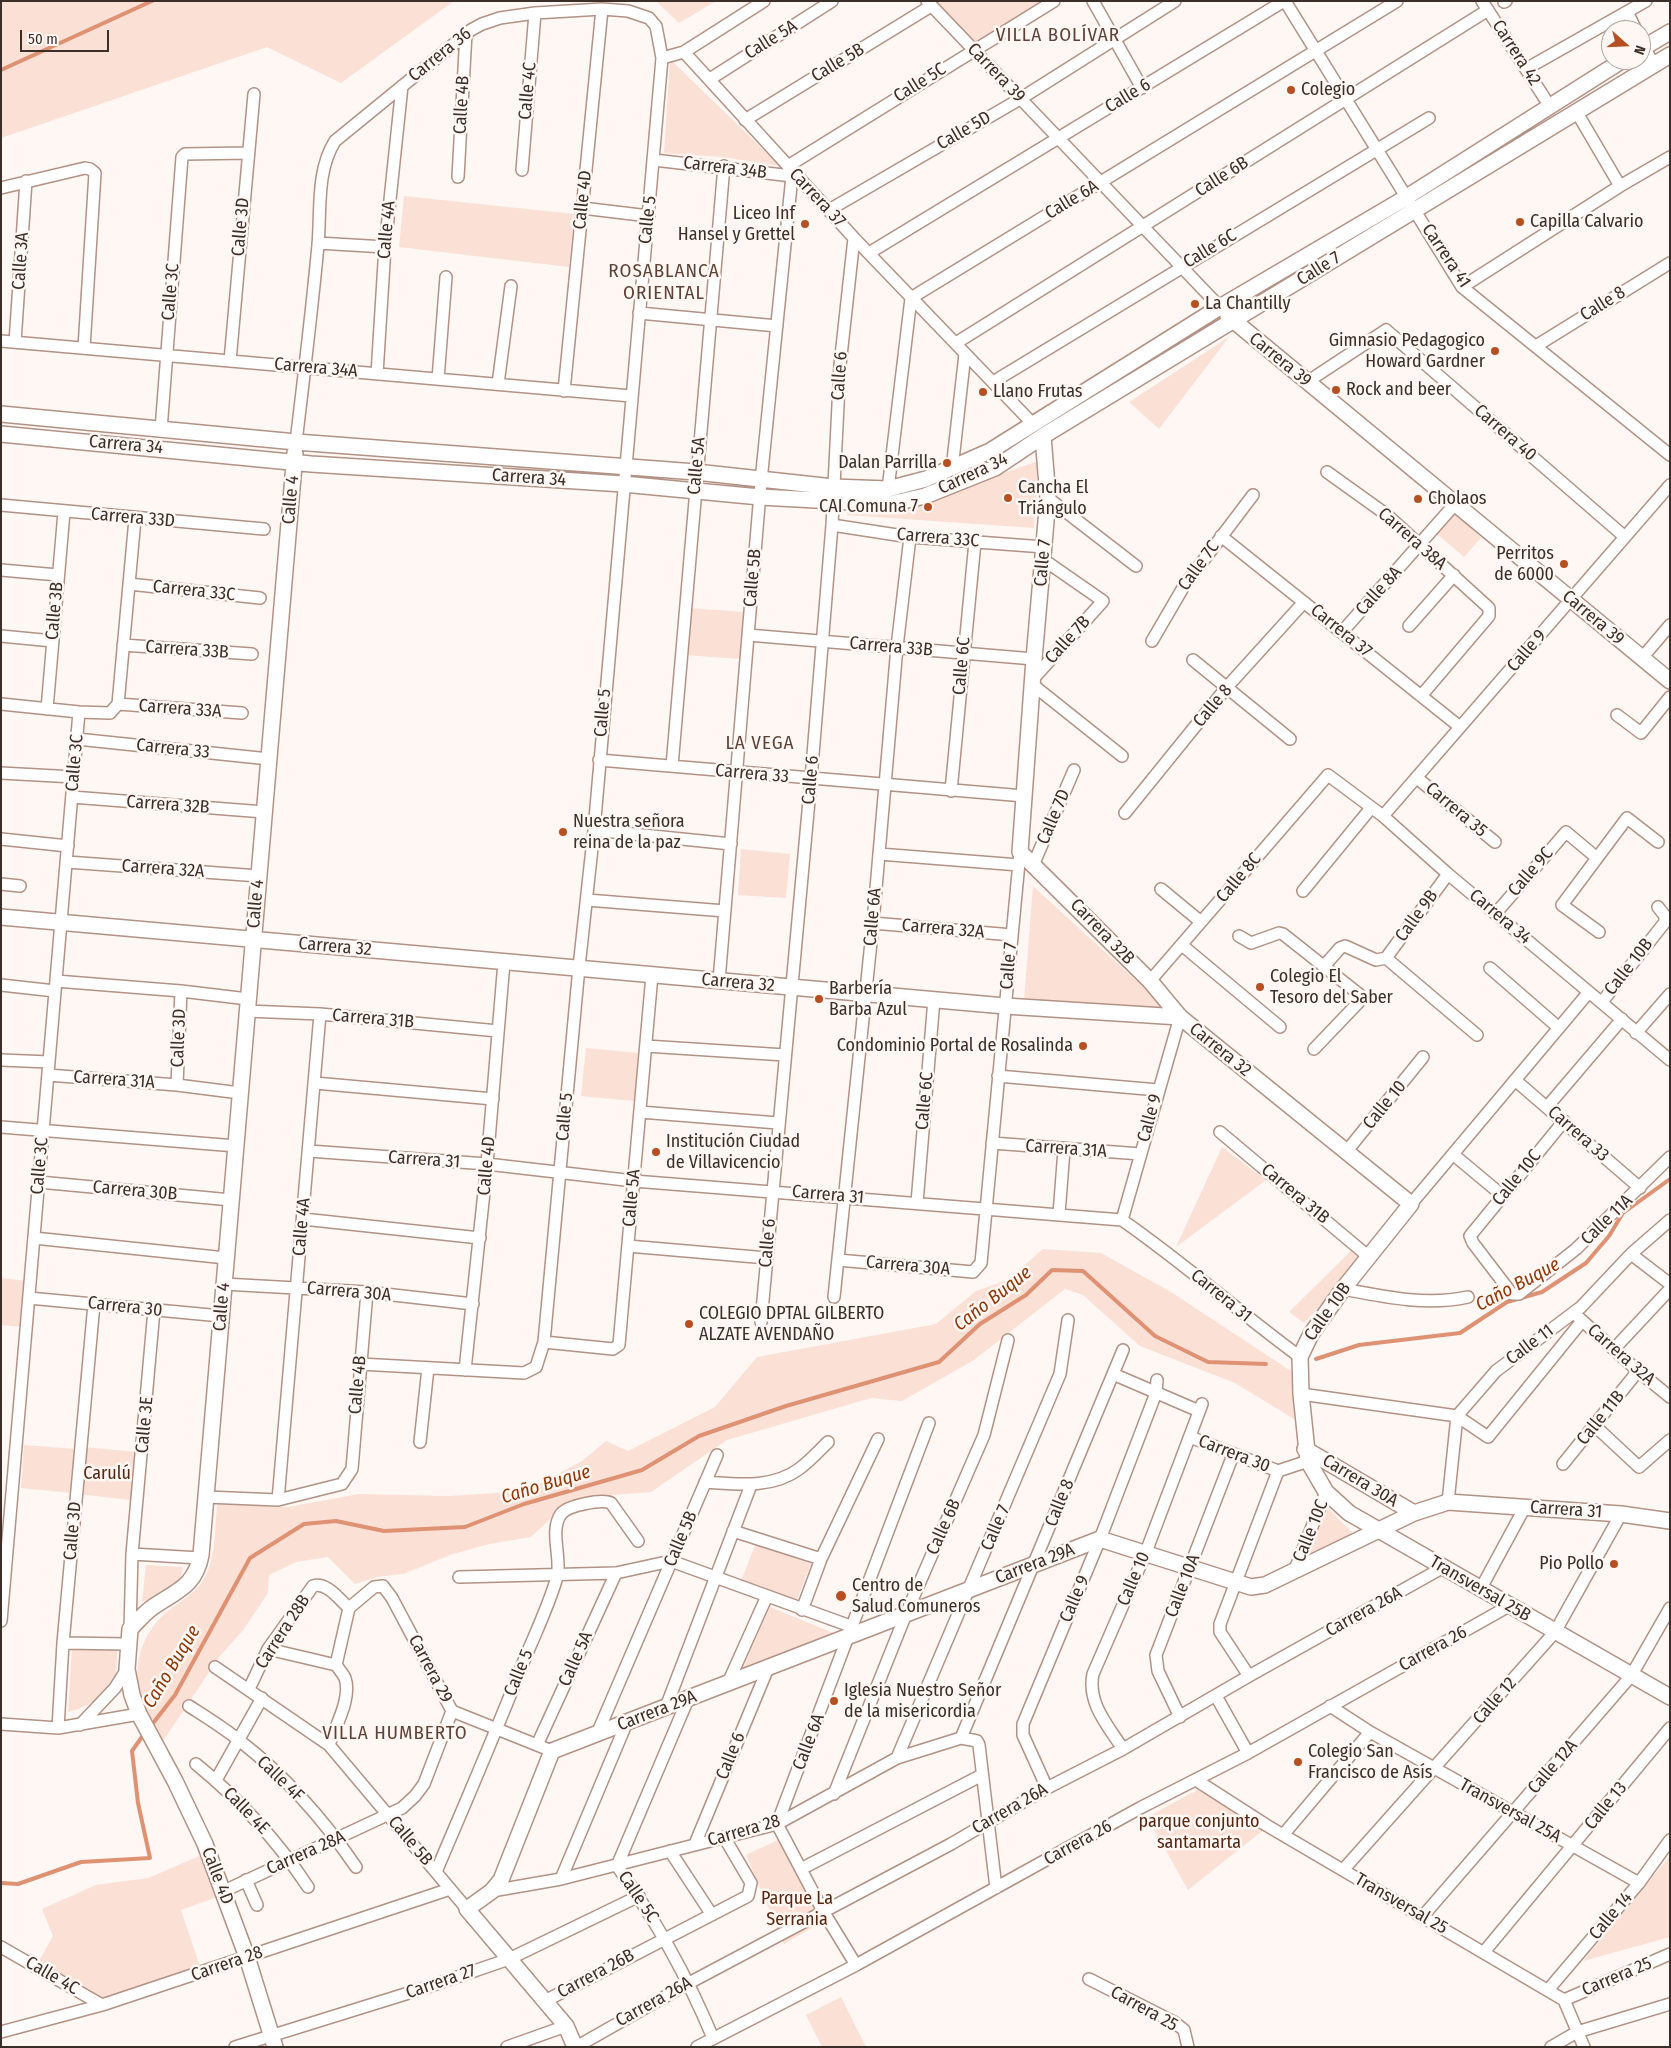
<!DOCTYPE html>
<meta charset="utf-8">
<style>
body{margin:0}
#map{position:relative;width:1671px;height:2048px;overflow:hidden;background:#fef7f4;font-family:"Fira Sans Condensed",sans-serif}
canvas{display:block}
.frame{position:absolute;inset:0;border:2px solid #3c2e29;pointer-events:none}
.north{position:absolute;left:1601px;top:20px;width:50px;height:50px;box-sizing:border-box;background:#fef7f4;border:1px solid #b0a7a3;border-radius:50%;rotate:110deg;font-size:14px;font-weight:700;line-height:20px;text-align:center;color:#3c2e29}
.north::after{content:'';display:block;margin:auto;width:18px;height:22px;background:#b65022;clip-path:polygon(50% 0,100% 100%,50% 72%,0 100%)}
.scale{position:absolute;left:20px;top:30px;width:89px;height:22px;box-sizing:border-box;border:2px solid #3c2e29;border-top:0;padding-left:6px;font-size:15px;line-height:18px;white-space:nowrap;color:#3c2e29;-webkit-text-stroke:4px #fef7f4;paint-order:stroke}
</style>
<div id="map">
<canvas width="1671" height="2048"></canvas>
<div class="frame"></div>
<div class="north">N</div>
<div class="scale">50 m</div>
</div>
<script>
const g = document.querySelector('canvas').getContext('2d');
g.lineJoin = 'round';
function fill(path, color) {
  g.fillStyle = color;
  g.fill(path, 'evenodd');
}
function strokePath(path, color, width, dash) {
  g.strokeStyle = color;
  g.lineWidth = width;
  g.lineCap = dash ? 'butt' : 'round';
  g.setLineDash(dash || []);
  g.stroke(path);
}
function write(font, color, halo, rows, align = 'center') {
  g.font = font + ' "Fira Sans Condensed",sans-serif';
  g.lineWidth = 5;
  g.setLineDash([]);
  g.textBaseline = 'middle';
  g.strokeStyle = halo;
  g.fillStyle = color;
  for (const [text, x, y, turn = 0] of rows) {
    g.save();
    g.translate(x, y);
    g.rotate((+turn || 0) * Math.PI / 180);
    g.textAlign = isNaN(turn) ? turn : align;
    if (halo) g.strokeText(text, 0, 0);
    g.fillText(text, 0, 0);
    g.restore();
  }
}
const green = new Path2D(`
 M1 1H454L341 83 267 47 1 138Z
 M656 1H716L679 23Z
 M931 1H1050L973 49Z
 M670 59 780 166 722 157 664 153Z
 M404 196 574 214 569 267 399 247Z
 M1229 337 1159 429 1129 402Z
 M1038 461 1034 528 847 515 848 506 961 488Z
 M1454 510 1481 538 1464 557 1437 534Z
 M689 608 744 612 740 659 685 655Z
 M741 849 790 854 786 898 738 895Z
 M1033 886 1167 1009 1024 1000Z
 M586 1048 639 1053 634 1101 581 1096Z
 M1222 1147 1266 1180 1176 1247Z
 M1356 1246 1367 1257 1304 1323 1289 1312Z
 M1043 1249 1101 1253 1171 1292 1294 1373V1419L1235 1383 1140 1346 1083 1295 1065 1289 974 1360 902 1401 871 1398 727 1440 651 1492 600 1496 565 1505 531 1537 489 1544 453 1554 403 1574 377 1577 355 1584 328 1557 296 1562 269 1575 268 1593 244 1629 220 1656 163 1741C156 1726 145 1709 140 1693 132 1662 144 1630 168 1611 182 1600 198 1592 206 1575 216 1555 215 1526 217 1504L288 1507 359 1494 449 1496 526 1491 582 1461 606 1441 628 1451 715 1407 757 1357 936 1324 976 1291 1007 1280Z
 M1 1278 28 1281 23 1327 1 1325Z
 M24 1445 76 1449 72 1493 21 1488Z
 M83 1447 136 1452 131 1500 78 1494Z
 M1325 1506 1354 1534 1305 1556Z
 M756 1543 811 1564 796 1602 741 1581Z
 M146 1565 183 1567 180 1582 162 1595 142 1602Z
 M770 1607 838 1635 741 1672Z
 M72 1647 117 1649C117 1656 117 1665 116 1673 111 1693 87 1708 68 1712Z
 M1205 1786 1271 1824 1188 1890 1147 1817Z
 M782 1838 829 1918 784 1944 746 1855Z
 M209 1852 223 1895 181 1910 203 1975 108 2005 39 1961 53 1936 42 1909 96 1885 148 1878Z
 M1670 1856V1937L1583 1961Z
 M841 1997 866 2047H822L806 2015Z`);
const stream = new Path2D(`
 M1 70 152 1
 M1316 1359 1359 1345 1460 1333 1507 1302 1542 1292 1586 1263 1609 1236 1623 1213 1670 1179
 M150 1727 175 1695 250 1558 304 1524 336 1521 384 1531 465 1527 524 1504 642 1470 699 1436 786 1406 939 1362 980 1324 1026 1295 1052 1270 1083 1271 1155 1336 1208 1362 1266 1364
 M1 1883 18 1884 81 1862 150 1858 138 1803 132 1751 144 1734`);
const street = new Path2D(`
 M927 1 1220 307
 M1093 1 1142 88
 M1285 1 1462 287 1670 455
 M1482 1 1549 105
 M1504 2 1506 1
 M1627 12 1636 30
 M1641 40 1653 64
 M684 52 764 1
 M1526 69 1646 1
 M710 79 832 1
 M1576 111 1620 186
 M745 120 931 6
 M654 160 792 176 795 173
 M788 166 1054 1
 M522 170 535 13
 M458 177 466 33
 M1 188 85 168 90 169 95 173 84 348
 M582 208 649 216
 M829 210 1020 99 1175 1
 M318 243 385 247
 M869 253 1284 1
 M1462 287 1620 186 1670 157
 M639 313 777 326
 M1 341 631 396
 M15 342 26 181
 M956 343 1488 10
 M1536 346 1670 263
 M230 361 254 94
 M377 374 385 247 402 86
 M438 379 446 277
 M993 382 1429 118
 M1307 382 1386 330 1625 537
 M498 384 511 286
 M564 391 602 9
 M161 430 182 157 185 154 247 153
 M296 442C304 376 312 310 318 245 321 211 316 171 335 141L471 30 482 24 500 18 535 13 602 9 628 11 649 18 656 26 662 58 684 52 854 238 1032 423
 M952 469 965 354
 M1327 472 1387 515 1489 608V616L1421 696
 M888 489 911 298 1397 1
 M1048 498 1136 566
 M1 505 264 529
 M832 525 910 537 1044 547
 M1221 536 1460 727
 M1 570 58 575
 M129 584 260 598
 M1409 626 1454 575
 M1342 632 1455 504
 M748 635 1034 659
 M1 636 53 641
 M1152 641 1184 586 1253 495
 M123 645 252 654
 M1642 658 1670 625
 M1193 660 1290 739
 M1033 679 1103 601 1044 560
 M1033 685 1122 756
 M1 704 79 712 110 713 118 704 135 519
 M118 704 242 713
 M47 709 64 512
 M1617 715 1641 733 1670 697
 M77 739 269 759
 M599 760 1024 796
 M672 766 724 166
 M1 773 74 777
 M1417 778 1495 842
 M951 791 975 542
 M72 797 264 812
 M1125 813 1227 687 1304 602
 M1383 816 1670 485
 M594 830 731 844
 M1 839 68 846
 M879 854 1019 865
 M67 862 259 876
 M1034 863 1074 770
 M1 884 20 886
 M1161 889 1201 922
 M1303 891 1371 808
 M587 900 725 911
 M1496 913 1566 832 1597 858
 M873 923 1012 935
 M1599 932 1562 905 1627 818 1658 842
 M1239 936 1251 943 1279 933 1283 934 1360 995 1358 1003 1314 1049
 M1183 946 1280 1027
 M1386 958 1477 1035
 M1386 958 1448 874
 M1325 965 1340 948 1345 946 1376 960 1386 958
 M1490 968 1559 1028
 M56 981 181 991 248 999
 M719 981 761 481 792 176
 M1150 981 1328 775 1383 816 1448 874 1670 1060
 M1 985 55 991
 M1602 1002 1665 922V916L1658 907
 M247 1011 320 1014 498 1031
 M1636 1033 1670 994
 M646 1046 785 1055
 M1 1060 49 1062
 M48 1075 177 1085 240 1093
 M998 1076 1158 1090
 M1515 1080 1640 1188
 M315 1083 493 1099
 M177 1085 181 991
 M1547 1107 1622 1019
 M640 1112 778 1123
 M1564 1121 1470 1236 1473 1243 1512 1294H1519L1576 1249 1670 1157
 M1 1127 236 1146
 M1220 1132 1369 1257
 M992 1143 1141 1154
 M309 1151 487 1164 634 1181 1122 1220C1184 1263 1240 1313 1300 1357
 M1346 1152 1423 1057
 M1454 1155 1503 1196
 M39 1182 231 1200
 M917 1203 934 999
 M1411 1204 1589 992
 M1059 1214 1064 1150
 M303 1219 480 1238
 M1122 1220 1180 1017
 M34 1238 226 1258
 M628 1246 767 1258
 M1631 1254 1670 1284
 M838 1260 973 1272 981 1263 1020 852
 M224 1284 367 1292 473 1304
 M1343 1289C1385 1297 1426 1306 1468 1297
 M834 1297 873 923 897 647 910 537
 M29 1298 221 1316
 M1577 1316 1638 1371 1670 1397
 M761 1322 811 779 832 525 840 365 854 238
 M544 1342 613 1349 619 1345 652 975
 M1614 1349 1670 1289
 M360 1364 524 1373 536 1367 544 1342 579 967 594 830 662 58
 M465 1370 487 1164 504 962
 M1113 1374 1199 1411
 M1301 1394 1457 1416 1488 1437 1582 1321
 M1595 1426 1639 1467 1670 1440
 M1190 1437 1278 1471
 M420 1442 428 1368
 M1563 1464 1638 1371
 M705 1482C737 1484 772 1489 799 1469 810 1461 819 1451 828 1442
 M206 1497 278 1500 342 1484 352 1469 367 1292
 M278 1500 320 1014
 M1448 1502 1457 1416 1496 1371 1581 1307 1631 1254 1670 1220
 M733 1531 821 1559
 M132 1554 200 1558
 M1295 1569 1326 1492
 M459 1577 616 1573 671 1561 853 1627
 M1480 1590 1525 1507
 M802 1610 821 1559 878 1439
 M1 1621 79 712
 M130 1629 132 1554 154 1310
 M63 1643 127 1644
 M268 1649 336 1665
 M336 1665 349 1608 374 1587 383 1586 392 1598 452 1711 552 1751
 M215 1667 329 1745 467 1909
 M1249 1676 1220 1632V1624L1278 1471 1308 1461
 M728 1683 767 1596
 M249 1689 268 1649 313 1586C326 1581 340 1600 349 1608
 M1216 1696 1248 1753
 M688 1699 617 1866C656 1920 687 1976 713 2038
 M189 1706C206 1717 224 1728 240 1741 285 1776 324 1820 356 1867
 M1330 1706 1370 1732 1639 1883
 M666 1707 751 1485
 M1180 1717 1158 1671 1156 1655 1233 1455
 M1 1724 58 1728 139 1714
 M80 1725 115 1688 127 1669
 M58 1728 63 1643 94 1304
 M597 1734 717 1455
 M961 1738 1123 1350
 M329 1745C335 1727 352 1698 345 1678 343 1674 339 1669 336 1665
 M537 1745 616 1573
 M1123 1749C1108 1726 1087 1703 1093 1674L1146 1552 1202 1404
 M897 1758 1060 1374 1068 1320
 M196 1764C240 1800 277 1840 308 1887
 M216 1780 262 1698
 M1196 1780 1266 1825 1564 2000 1584 2047
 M1047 1788 1023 1735V1724L1100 1539 1156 1393 1157 1380
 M834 1794 906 1614 984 1435 1008 1340
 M1283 1835 1370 1732
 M695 1844 768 1668
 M670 1851 712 1915
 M801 1869 982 1775
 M1343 1870 1555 1632 1621 1514
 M436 1872C466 1801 497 1730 525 1658 536 1632 549 1605 557 1577 562 1558 549 1531 561 1514 568 1505 602 1499 611 1503L638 1541
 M561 1879 627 1722
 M246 1880 257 1905
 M224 1891 402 1808 415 1796 424 1784 452 1711
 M492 1891 561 1879 777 1824 897 1758 961 1738 977 1741 979 1745 996 1888
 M1423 1916 1631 1676 1670 1608
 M1 1947 102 2005
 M1484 1952 1670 1728
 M856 1965 823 1911 777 1824 929 1423
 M1089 1979 1174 2022 1184 2030 1188 2047
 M1548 1990 1639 1883 1670 1840
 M1564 2000 1670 1954
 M545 2001 748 1896 751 1883 724 1837
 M1 2032 102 2005 450 1889
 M235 2047 428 1987 509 1959 639 1896
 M507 2047 566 2026
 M576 2047 689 1983 951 1844 1047 1788 1123 1749 1249 1676 1442 1568
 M697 2047 856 1965 1140 1808 1248 1753 1509 1606
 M1551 2047 1577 2032 1670 2004`);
const secondary = new Path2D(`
 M1641 49 1670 32
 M1228 316 1670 681
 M1 414 296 442 696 472 833 487 888 489 926 479 990 451 1220 307 1402 200 1623 60
 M1 434 311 464 623 484 760 497 890 504 925 496 995 468 1043 436 1670 55
 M1043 436 1048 498 1034 659 1020 852 1150 981 1180 1017 1411 1204 1343 1289 1311 1334 1300 1357 1301 1394 1308 1461 1326 1492 1349 1513 1670 1697
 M1 917 1005 1006 1180 1017
 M1305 1449 1414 1513
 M275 2047 247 1957 205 1844 175 1781 139 1714 132 1695 127 1669 130 1629C137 1622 144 1613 153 1607 176 1591 195 1587 201 1555L295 453
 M575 2047 566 2026 467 1909 492 1891 501 1880 552 1751 1100 1539 1251 1587 1265 1585 1414 1513 1448 1502 1621 1514 1670 1521`);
const markers = [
 [1291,90,5,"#b65022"],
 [1520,222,5,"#b65022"],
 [805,224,5,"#b65022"],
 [1195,304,5,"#b65022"],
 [1495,351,5,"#b65022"],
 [1336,390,5,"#b65022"],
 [983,392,5,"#b65022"],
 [947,463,5,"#b65022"],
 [1008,498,5,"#b65022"],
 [1418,499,5,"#b65022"],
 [928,507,5,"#b65022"],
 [1564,564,5,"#b65022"],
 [563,832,5,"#b65022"],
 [1260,987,5,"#b65022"],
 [819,999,5,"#b65022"],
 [1083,1046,5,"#b65022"],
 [656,1152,5,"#b65022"],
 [689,1324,5,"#b65022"],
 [1614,1564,5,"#b65022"],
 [841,1596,6,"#b65022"],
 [834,1701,5,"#b65022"],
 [1298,1762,5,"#b65022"]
];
const streetNames = [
 ["Calle 5A",771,40,-32],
 ["Carrera 42",1516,53,57],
 ["Carrera 36",440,55,-39],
 ["Calle 5B",838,63,-31],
 ["Carrera 39",996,73,46],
 ["Calle 5C",920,83,-32],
 ["Calle 4C",528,91,-85],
 ["Calle 6",1128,96,-31],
 ["Calle 4B",462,105,-87],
 ["Calle 5D",964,131,-30],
 ["Carrera 34B",725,168,7],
 ["Calle 6B",1222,177,-32],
 ["Carrera 37",817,198,47],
 ["Calle 4D",583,200,-84],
 ["Calle 6A",1072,200,-31],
 ["Calle 5",648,220,-84],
 ["Calle 3D",241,227,-85],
 ["Calle 4A",387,230,-85],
 ["Calle 6C",1210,249,-31],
 ["Carrera 41",1446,256,56],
 ["Calle 3A",21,261,-86],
 ["Calle 7",1319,269,-32],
 ["Calle 3C",171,292,-85],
 ["Calle 8",1603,304,-32],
 ["Carrera 39",1280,360,39],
 ["Carrera 34A",316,368,5],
 ["Calle 6",840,376,-86],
 ["Carrera 40",1505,433,41],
 ["Carrera 34",126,445,5],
 ["Calle 5A",697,466,-85],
 ["Carrera 34",973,474,-25],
 ["Carrera 34",529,478,4],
 ["Calle 4",291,500,-85],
 ["Carrera 33D",133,518,5],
 ["Carrera 33C",938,538,5],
 ["Carrera 38A",1412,539,41],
 ["Calle 7",1043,563,-85],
 ["Calle 7C",1199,566,-54],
 ["Calle 5B",753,578,-85],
 ["Carrera 33C",194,591,6],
 ["Calle 8A",1379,591,-48],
 ["Calle 3B",55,611,-85],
 ["Carrera 39",1593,618,40],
 ["Carrera 37",1341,631,39],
 ["Calle 7B",1068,640,-48],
 ["Carrera 33B",891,647,5],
 ["Carrera 33B",187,650,4],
 ["Calle 9",1527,651,-49],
 ["Calle 6C",962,666,-85],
 ["Calle 8",1213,706,-50],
 ["Carrera 33A",180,709,4],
 ["Calle 5",603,713,-85],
 ["Carrera 33",173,749,6],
 ["Calle 3C",75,763,-85],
 ["Carrera 33",752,774,5],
 ["Calle 6",811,780,-85],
 ["Carrera 32B",168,805,4],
 ["Carrera 35",1456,810,40],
 ["Calle 7D",1054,817,-67],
 ["Carrera 32A",163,869,4],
 ["Calle 9C",1531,872,-49],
 ["Calle 8C",1239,878,-50],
 ["Calle 4",256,904,-85],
 ["Calle 9B",1417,916,-54],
 ["Calle 6A",873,917,-85],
 ["Carrera 34",1500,917,40],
 ["Carrera 32A",943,929,5],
 ["Carrera 32B",1102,932,46],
 ["Carrera 32",335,947,5],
 ["Calle 7",1009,966,-85],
 ["Calle 10B",1629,967,-52],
 ["Carrera 32",738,983,5],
 ["Carrera 31B",373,1019,5],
 ["Calle 3D",179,1038,-88],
 ["Carrera 32",1220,1050,39],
 ["Carrera 31A",114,1080,4],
 ["Calle 6C",925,1101,-85],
 ["Calle 10",1385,1105,-51],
 ["Calle 5",565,1117,-85],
 ["Calle 9",1150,1118,-75],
 ["Carrera 33",1578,1134,41],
 ["Carrera 31A",1066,1149,4],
 ["Carrera 31",424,1160,4],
 ["Calle 3C",40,1166,-85],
 ["Calle 4D",487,1166,-85],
 ["Calle 10C",1517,1178,-51],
 ["Carrera 30B",135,1191,5],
 ["Carrera 31B",1295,1194,40],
 ["Carrera 31",828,1195,5],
 ["Calle 5A",632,1198,-85],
 ["Calle 11A",1607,1220,-44],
 ["Calle 4A",302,1227,-85],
 ["Calle 6",768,1243,-85],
 ["Carrera 30A",908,1266,5],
 ["Carrera 30A",349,1292,5],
 ["Carrera 31",1221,1296,39],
 ["Carrera 30",125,1307,6],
 ["Calle 4",222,1307,-85],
 ["Calle 10B",1328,1312,-55],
 ["Calle 11",1530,1345,-37],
 ["Carrera 32A",1621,1355,41],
 ["Calle 4B",358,1385,-85],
 ["Calle 11B",1601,1418,-51],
 ["Calle 3E",145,1425,-85],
 ["Carrera 30",1234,1454,21],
 ["Carrera 30A",1360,1481,31],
 ["Calle 8",1060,1503,-68],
 ["Carrera 31",1566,1510,4],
 ["Calle 6B",944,1527,-66],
 ["Calle 7",996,1528,-67],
 ["Calle 3D",73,1531,-85],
 ["Calle 10C",1311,1531,-68],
 ["Calle 5B",681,1539,-67],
 ["Carrera 29A",1035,1564,-21],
 ["Calle 10",1134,1579,-67],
 ["Calle 10A",1183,1586,-69],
 ["Transversal 25B",1480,1589,30],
 ["Calle 9",1075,1599,-67],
 ["Carrera 26A",1364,1612,-29],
 ["Carrera 28B",283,1632,-57],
 ["Carrera 26",1433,1649,-29],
 ["Calle 5A",576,1659,-66],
 ["Carrera 29",430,1669,62],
 ["Calle 5",519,1673,-68],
 ["Calle 12",1495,1701,-49],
 ["Carrera 29A",657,1711,-21],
 ["Calle 6A",809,1742,-69],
 ["Calle 6",731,1756,-68],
 ["Calle 12A",1553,1767,-49],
 ["Calle 4F",280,1779,44],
 ["Calle 13",1606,1806,-51],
 ["Carrera 26A",1010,1809,-30],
 ["Calle 4E",246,1811,46],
 ["Transversal 25A",1510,1811,29],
 ["Carrera 28",744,1831,-16],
 ["Calle 5B",410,1841,50],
 ["Carrera 26",1078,1843,-29],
 ["Carrera 28A",306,1853,-24],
 ["Calle 4D",217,1876,69],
 ["Calle 5C",638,1897,56],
 ["Transversal 25",1401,1904,30],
 ["Calle 14",1611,1916,-50],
 ["Carrera 28",227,1964,-19],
 ["Carrera 26B",596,1974,-28],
 ["Calle 4C",52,1976,30],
 ["Carrera 25",1617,1977,-23],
 ["Carrera 27",441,1982,-19],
 ["Carrera 26A",654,2002,-29],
 ["Carrera 25",1144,2009,29]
];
const poiNames = [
 ["Colegio",1301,90],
 ["Liceo Inf",795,214,"right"],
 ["Hansel y Grettel",795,235,"right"],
 ["Capilla Calvario",1530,222],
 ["La Chantilly",1205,304],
 ["Gimnasio Pedagogico",1485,341,"right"],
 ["Howard Gardner",1485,362,"right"],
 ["Rock and beer",1346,390],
 ["Llano Frutas",993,392],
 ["Dalan Parrilla",937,463,"right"],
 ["Cancha El",1018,488],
 ["Triángulo",1018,509],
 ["Cholaos",1428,499],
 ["CAI Comuna 7",918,507,"right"],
 ["Perritos",1554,554,"right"],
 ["de 6000",1554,575,"right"],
 ["Nuestra señora",573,822],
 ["reina de la paz",573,843],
 ["Colegio El",1270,977],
 ["Tesoro del Saber",1270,998],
 ["Barbería",829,989],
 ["Barba Azul",829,1010],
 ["Condominio Portal de Rosalinda",1073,1046,"right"],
 ["Institución Ciudad",666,1142],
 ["de Villavicencio",666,1163],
 ["COLEGIO DPTAL GILBERTO",699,1314],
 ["ALZATE AVENDAÑO",699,1335],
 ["Pio Pollo",1604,1564,"right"],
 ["Centro de",852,1586],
 ["Salud Comuneros",852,1607],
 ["Iglesia Nuestro Señor",844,1691],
 ["de la misericordia",844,1712],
 ["Colegio San",1308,1752],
 ["Francisco de Asís",1308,1773]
];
const parkNames = [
 ["Carulú",107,1474],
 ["parque conjunto",1199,1822],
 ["santamarta",1199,1843],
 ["Parque La",797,1899],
 ["Serrania",797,1920]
];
const neighbourhoodNames = [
 ["VILLA BOLÍVAR",1058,36],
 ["ROSABLANCA",664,272],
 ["ORIENTAL",664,294],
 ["LA VEGA",760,744],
 ["VILLA HUMBERTO",395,1734]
];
const waterNames = [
 ["Caño Buque",1518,1285,-28],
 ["Caño Buque",993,1299,-38],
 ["Caño Buque",546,1485,-17],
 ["Caño Buque",172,1667,-59]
];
fill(green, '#fbe0d6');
strokePath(stream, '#de9273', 4);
strokePath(street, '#b29285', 14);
strokePath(secondary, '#b29285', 18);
strokePath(street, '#fff', 11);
strokePath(secondary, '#fff', 15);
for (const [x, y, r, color] of markers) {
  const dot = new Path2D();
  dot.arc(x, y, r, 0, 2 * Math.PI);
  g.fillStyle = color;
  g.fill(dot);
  strokePath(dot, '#fef7f4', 2);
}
write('18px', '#3c2e29', '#fef7f4', streetNames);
write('18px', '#3c2e29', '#fef7f4', poiNames, 'left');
write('18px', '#562611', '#fef7f4', parkNames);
g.letterSpacing = '1px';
write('19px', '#5f4237', '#fef7f4', neighbourhoodNames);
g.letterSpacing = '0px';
write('italic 19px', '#8f3606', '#fef7f4', waterNames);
</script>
